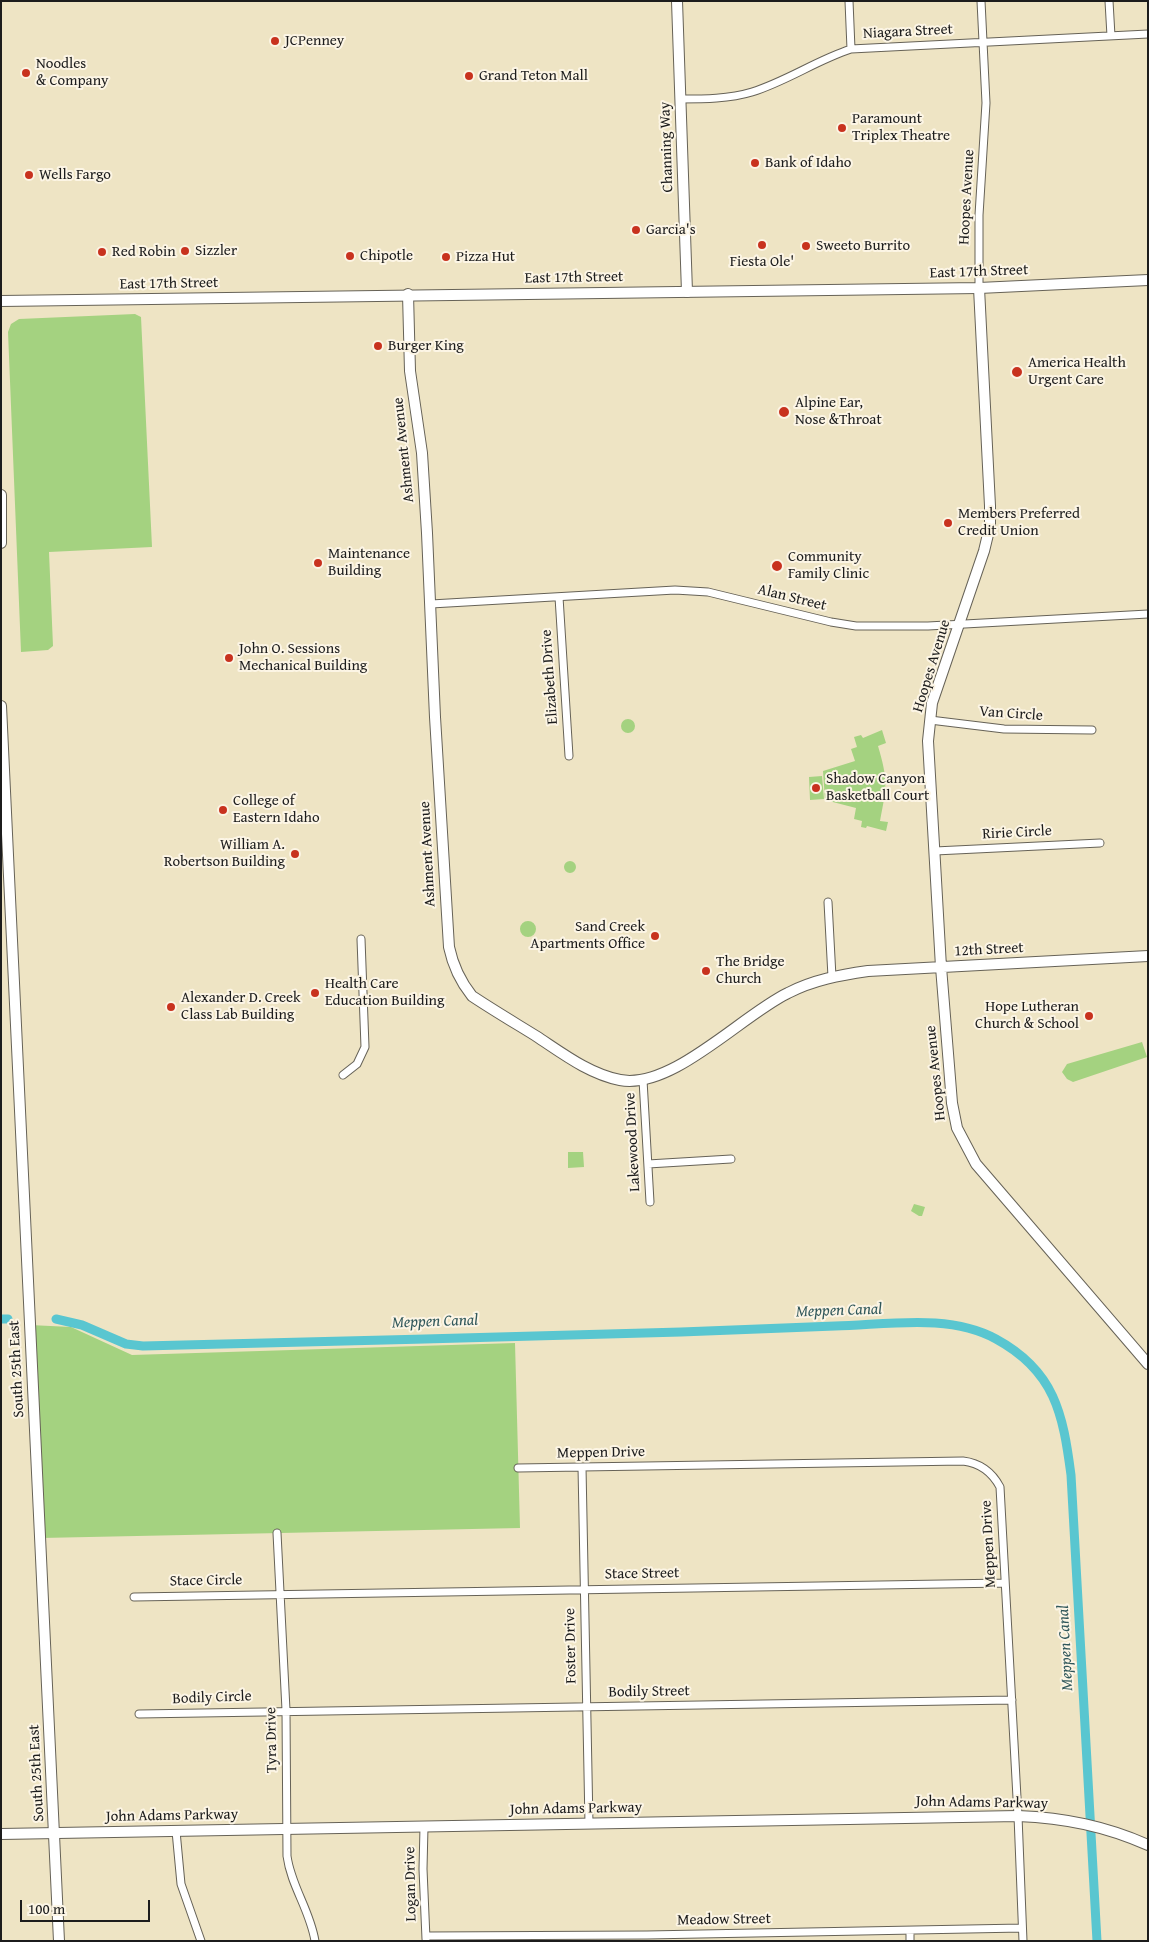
<!DOCTYPE html>
<style>
body{margin:0}
#map{position:relative;width:1149px;height:1942px;overflow:hidden;background:#eee4c4;font-family:"Gentium Book Plus",serif}
canvas{display:block}
.frame{position:absolute;inset:0;border:2px solid #1c1c1c;pointer-events:none}
.scale{position:absolute;left:20px;top:1900px;width:130px;height:22px;box-sizing:border-box;border:2px solid #1c1c1c;border-top:0;padding-left:6px;font-size:15px;line-height:18px;white-space:nowrap;color:#1c1c1c;-webkit-text-stroke:4px #fcf5e5;paint-order:stroke}
</style>
<div id="map">
<canvas width="1149" height="1942"></canvas>
<div class="frame"></div>
<div class="scale">100 m</div>
</div>
<script>
const g = document.querySelector('canvas').getContext('2d');
g.lineJoin = 'round';
function fill(path, color) {
  g.fillStyle = color;
  g.fill(path, 'evenodd');
}
function strokePath(path, color, width, dash) {
  g.strokeStyle = color;
  g.lineWidth = width;
  g.lineCap = dash ? 'butt' : 'round';
  g.setLineDash(dash || []);
  g.stroke(path);
}
function write(font, color, halo, rows, align = 'center') {
  g.font = font + ' "Gentium Book Plus",serif';
  g.lineWidth = 4;
  g.setLineDash([]);
  g.textBaseline = 'middle';
  g.strokeStyle = halo;
  g.fillStyle = color;
  for (const [text, x, y, turn = 0] of rows) {
    g.save();
    g.translate(x, y);
    g.rotate((+turn || 0) * Math.PI / 180);
    g.textAlign = isNaN(turn) ? turn : align;
    if (halo) g.strokeText(text, 0, 0);
    g.fillText(text, 0, 0);
    g.restore();
  }
}
const green = new Path2D(`
 M135 314 141 317 152 547 49 552 53 646 48 650 21 652 8 332 11 324 19 319Z
 M621 726a7 7 0 1 1 14 0a7 7 0 1 1-14 0Z
 M882 730 886 743 878 746C888 780 887 786 880 821L888 822 886 831 867 826 866 828 861 827 862 821 854 819 856 808 825 800 823 771 855 761 851 749 857 747 854 737 861 735 863 738Z
 M822 776 824 799 810 800 809 777Z
 M564 867a6 6 0 1 1 12 0a6 6 0 1 1-12 0Z
 M520 929a8 8 0 1 1 16 0a8 8 0 1 1-16 0Z
 M1142 1042 1147 1057 1073 1082 1067 1079 1062 1072 1067 1064Z
 M568 1152H583L584 1167 568 1168Z
 M914 1204 925 1207 922 1216H919L911 1211Z
 M30 1325 71 1327 132 1355 515 1343 520 1528 41 1538Z`);
const canal = new Path2D(`
 M1 1319H8
 M56 1319 82 1325 126 1344 143 1346C322 1341 502 1338 681 1332 732 1330 783 1328 835 1326 886 1325 949 1313 996 1339 1055 1371 1063 1414 1071 1475L1097 1941`);
const street = new Path2D(`
 M849 1 851 49
 M1109 1 1111 36
 M680 99C704 99 729 99 752 92 787 81 817 60 851 49L1148 34
 M979 288V215L986 103 981 1
 M559 597 569 756
 M431 604 675 590 708 592 831 622 856 626H928L1148 614
 M930 720 1004 729 1092 730
 M935 851 1100 843
 M828 902 832 977
 M343 1075 357 1064 365 1047 361 939
 M643 1080 650 1202
 M648 1164 731 1159
 M582 1467 589 1824
 M518 1468 963 1461C980 1463 992 1472 1000 1487L1018 1816 1023 1941
 M277 1533 286 1710 287 1856C291 1886 310 1910 315 1941
 M134 1597 1005 1583
 M139 1714 1012 1700
 M424 1827 423 1869 426 1939
 M176 1831 181 1884 201 1941
 M910 1931V1941
 M427 1936 647 1935 1022 1928`);
const secondary = new Path2D(`
 M677 1 687 292
 M979 288 990 506V526L984 551 932 703 928 741 941 967 952 1103 957 1128 976 1164 1148 1364
 M408 294 410 371 422 453 427 533 435 717 449 947C453 966 460 981 472 996 493 1010 515 1023 536 1036 562 1053 589 1074 620 1080 672 1090 742 1015 788 993 813 980 840 975 868 971L1148 956
 M1 1834 1018 1816C1065 1818 1105 1826 1148 1845`);
const primary = new Path2D(`
 M1 301 979 288 1148 280
 M1 495V543
 M1 706 59 1941`);
const markers = [
 [275,41,5,"#c8321e"],
 [26,73,5,"#c8321e"],
 [469,76,5,"#c8321e"],
 [842,128,5,"#c8321e"],
 [755,163,5,"#c8321e"],
 [29,175,5,"#c8321e"],
 [636,230,5,"#c8321e"],
 [762,245,5,"#c8321e"],
 [806,246,5,"#c8321e"],
 [185,251,5,"#c8321e"],
 [102,252,5,"#c8321e"],
 [350,256,5,"#c8321e"],
 [446,257,5,"#c8321e"],
 [378,346,5,"#c8321e"],
 [1017,372,6,"#c8321e"],
 [784,412,6,"#c8321e"],
 [948,523,5,"#c8321e"],
 [318,563,5,"#c8321e"],
 [777,566,6,"#c8321e"],
 [229,658,5,"#c8321e"],
 [816,788,5,"#c8321e"],
 [223,810,5,"#c8321e"],
 [295,854,5,"#c8321e"],
 [655,936,5,"#c8321e"],
 [706,971,5,"#c8321e"],
 [315,993,5,"#c8321e"],
 [171,1007,5,"#c8321e"],
 [1089,1016,5,"#c8321e"]
];
const streetNames = [
 ["Niagara Street",908,32,-3],
 ["Channing Way",667,147,-92],
 ["Hoopes Avenue",967,197,-87],
 ["East 17th Street",979,272,-2],
 ["East 17th Street",574,278,-1],
 ["East 17th Street",169,284,-1],
 ["Ashment Avenue",404,450,-96],
 ["Alan Street",792,598,14],
 ["Hoopes Avenue",932,666,-73],
 ["Elizabeth Drive",550,677,-94],
 ["Van Circle",1011,714,4],
 ["Ririe Circle",1017,833,-3],
 ["Ashment Avenue",428,854,-93],
 ["12th Street",989,950,-3],
 ["Hoopes Avenue",936,1073,-96],
 ["Lakewood Drive",633,1142,-93],
 ["South 25th East",17,1369,-93],
 ["Meppen Drive",601,1453,-1],
 ["Meppen Drive",989,1544,-93],
 ["Stace Street",642,1574,-1],
 ["Stace Circle",206,1581,-1],
 ["Foster Drive",571,1646,-91],
 ["Bodily Street",649,1692,-1],
 ["Bodily Circle",212,1698,-2],
 ["Tyra Drive",272,1740,-91],
 ["South 25th East",37,1773,-93],
 ["John Adams Parkway",982,1803,1],
 ["John Adams Parkway",576,1809,-1],
 ["John Adams Parkway",172,1816,-1],
 ["Logan Drive",411,1884,-91],
 ["Meadow Street",724,1920,-1]
];
const poiNames = [
 ["JCPenney",285,41],
 ["Noodles",36,64],
 ["& Company",36,81],
 ["Grand Teton Mall",479,76],
 ["Paramount",852,119],
 ["Triplex Theatre",852,136],
 ["Bank of Idaho",765,163],
 ["Wells Fargo",39,175],
 ["Garcia's",646,230],
 ["Sweeto Burrito",816,246],
 ["Sizzler",195,251],
 ["Red Robin",112,252],
 ["Chipotle",360,256],
 ["Pizza Hut",456,257],
 ["Fiesta Ole'",762,262,"center"],
 ["Burger King",388,346],
 ["America Health",1028,363],
 ["Urgent Care",1028,380],
 ["Alpine Ear,",795,403],
 ["Nose &Throat",795,420],
 ["Members Preferred",958,514],
 ["Credit Union",958,531],
 ["Maintenance",328,554],
 ["Building",328,571],
 ["Community",788,557],
 ["Family Clinic",788,574],
 ["John O. Sessions",239,649],
 ["Mechanical Building",239,666],
 ["Shadow Canyon",826,779],
 ["Basketball Court",826,796],
 ["College of",233,801],
 ["Eastern Idaho",233,818],
 ["William A.",285,845,"right"],
 ["Robertson Building",285,862,"right"],
 ["Sand Creek",645,927,"right"],
 ["Apartments Office",645,944,"right"],
 ["The Bridge",716,962],
 ["Church",716,979],
 ["Health Care",325,984],
 ["Education Building",325,1001],
 ["Alexander D. Creek",181,998],
 ["Class Lab Building",181,1015],
 ["Hope Lutheran",1079,1007,"right"],
 ["Church & School",1079,1024,"right"]
];
const waterNames = [
 ["Meppen Canal",839,1311,-2],
 ["Meppen Canal",435,1322,-2],
 ["Meppen Canal",1066,1648,-93]
];
fill(green, '#a4d280');
strokePath(canal, '#59c6d0', 9);
strokePath(street, '#666257', 9);
strokePath(secondary, '#666257', 12);
strokePath(primary, '#666257', 12);
strokePath(street, '#fff', 7);
strokePath(secondary, '#fff', 10);
strokePath(primary, '#fff', 10);
for (const [x, y, r, color] of markers) {
  const dot = new Path2D();
  dot.arc(x, y, r, 0, 2 * Math.PI);
  g.fillStyle = color;
  g.fill(dot);
  strokePath(dot, '#fcf5e5', 2);
}
write('15px', '#1c1c1c', '#fcf5e5', streetNames);
write('15px', '#1c1c1c', '#fcf5e5', poiNames, 'left');
write('italic 16px', '#31585b', '#fcf5e5', waterNames);
</script>
